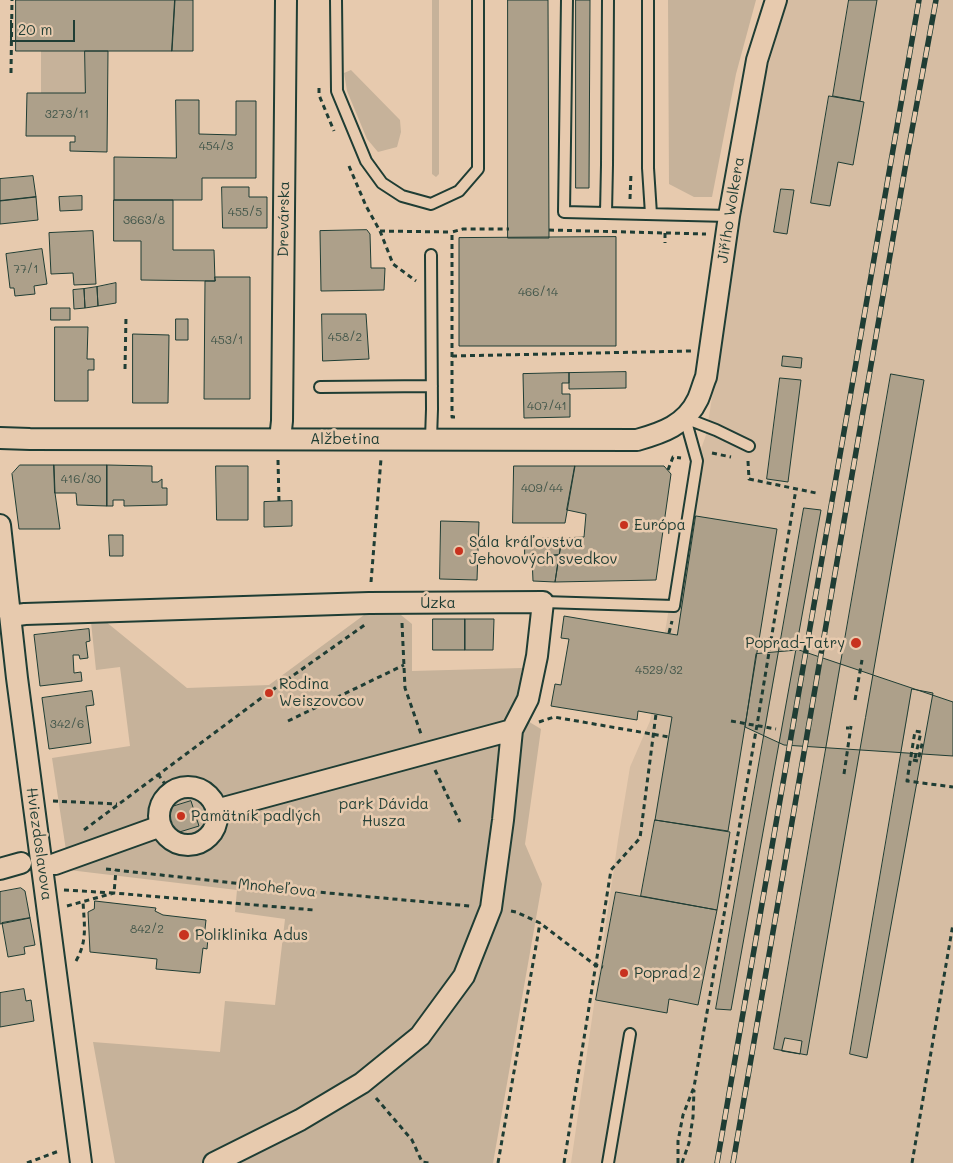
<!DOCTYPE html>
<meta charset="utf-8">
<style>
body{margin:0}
#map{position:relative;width:953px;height:1163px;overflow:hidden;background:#e7caae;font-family:Mali,sans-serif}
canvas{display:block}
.scale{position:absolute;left:10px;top:20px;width:65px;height:22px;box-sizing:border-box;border:2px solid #1f3d34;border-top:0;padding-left:6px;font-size:15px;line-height:18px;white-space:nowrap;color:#1f3d34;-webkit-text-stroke:4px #e7caae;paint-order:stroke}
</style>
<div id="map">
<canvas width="953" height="1163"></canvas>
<div class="scale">20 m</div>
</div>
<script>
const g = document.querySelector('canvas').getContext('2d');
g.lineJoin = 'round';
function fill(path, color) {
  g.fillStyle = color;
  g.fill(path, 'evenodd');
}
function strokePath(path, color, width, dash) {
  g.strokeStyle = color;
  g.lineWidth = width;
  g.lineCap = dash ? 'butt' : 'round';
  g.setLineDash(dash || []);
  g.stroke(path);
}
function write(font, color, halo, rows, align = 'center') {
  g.font = font + ' Mali,sans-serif';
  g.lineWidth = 5;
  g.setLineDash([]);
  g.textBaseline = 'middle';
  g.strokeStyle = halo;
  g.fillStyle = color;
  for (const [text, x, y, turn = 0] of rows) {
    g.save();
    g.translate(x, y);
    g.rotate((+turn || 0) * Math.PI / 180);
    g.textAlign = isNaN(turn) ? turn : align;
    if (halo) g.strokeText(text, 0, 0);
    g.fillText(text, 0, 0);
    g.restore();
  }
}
const built = new Path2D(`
 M787 0H953V1163H571L618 840 630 767 650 721 691 477 706 435 761 92Z`);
const green = new Path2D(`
 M432 0H439V174L436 177 432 174Z
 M668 0H756L736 74 712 197H694L669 184Z
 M41 51H85V93H41Z
 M351 70 400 120 401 132 397 147 378 152 367 139 347 91 344 73Z
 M364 615H401L412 624V671L522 668 516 714 541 729 525 844 542 884 493 1163H115L93 1042 220 1052 225 1001 275 1005 285 919 235 912 237 890 69 870 52 758 130 746 120 667 96 670 91 622 105 621 187 688 269 685Z`);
const building = new Path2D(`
 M16 0H175L172 51H16Z
 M175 0H193V51H172Z
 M508 0H548L549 238H508Z
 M576 0H590L589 188H576Z
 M849 0H877L860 101 833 96Z
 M85 51H108L107 152 70 151V142H75V136H26L27 93H85Z
 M829 96 864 102 853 165 838 162 830 206 811 203Z
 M176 100H199V134L236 135V101H256V178H202V200H114V157L176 158Z
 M33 176 36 197 0 201V179Z
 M222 187H249V197H267V228H223Z
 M781 189 794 190 787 234 774 232Z
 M82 196V210L60 211 59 197Z
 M36 197 38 220 0 224V201Z
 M114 200H173V250H214L215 281 141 280V241H114Z
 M367 230 370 234 371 268H385L384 290 321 291 320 231Z
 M93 231 96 284 74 285 73 273 51 274 49 233Z
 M616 237V346H459V238Z
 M42 249 47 284 34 286 35 294 15 296 14 288H10L6 254Z
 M215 277H250V399H204L205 281H215Z
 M116 283V303L98 306 97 287Z
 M97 287 98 306 85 308 84 289Z
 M84 289 85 308 74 309 73 290Z
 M51 308H70V320H51Z
 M322 314H366L369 359 323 361Z
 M176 319H188V340H176Z
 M55 327H88L87 359H94V370H88V401H55Z
 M133 334 169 335 168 403H133Z
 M783 356 802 358 801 368 782 366Z
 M626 372V388L569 389V373Z
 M569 373V383H562V394H570V417L524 418 523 374Z
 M891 374 924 380 807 1055 774 1049Z
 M780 378 801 380 788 482 767 479Z
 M20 465H54L55 493 60 529H19L12 474Z
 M54 465H107V506L77 505 76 493H55Z
 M107 465 152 466V482H158L162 479V488H167V505L124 506V500H113V506H107Z
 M216 466H248V520H217Z
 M514 466H575L565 523H513Z
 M575 466H664L671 474 656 580 555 582 562 538 584 537 586 514 567 510Z
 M292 501V526L264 527V502Z
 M804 508 821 510 731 1010 716 1009Z
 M696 516 777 529 728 831 655 820 672 717 638 711 637 720 551 706 555 684 561 685 569 639 561 638 564 616 677 635Z
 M441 521 479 522 477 580 440 579Z
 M109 535H123V556H110Z
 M525 538H562L559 555 525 557Z
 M559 555 555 582 533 581 532 557Z
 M433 619H465V650H433Z
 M465 619H494L493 650H465Z
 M89 629 90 641 86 642 88 658 80 659 79 655H73L74 673 81 672 82 681 40 686 34 635Z
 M799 650 953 702V756L784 745 745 727 756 654Z
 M912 689 933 693 867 1058 850 1054Z
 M92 691 94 705 86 706 91 743 49 749 42 698Z
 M191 801 199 826 173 834 165 809Z
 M655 820 730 832 717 910 641 896Z
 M21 888 25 891 30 918 0 924V892Z
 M616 892 717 910 698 1005 669 999 667 1013 596 1000Z
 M95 901 156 908 155 911 163 915 206 920 204 938H208L207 949 203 948 200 973 156 969 157 959 90 952 88 912 94 909Z
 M30 918 35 945 24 947 25 954 8 957 2 923Z
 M24 989 26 1001 31 1000 34 1021 0 1027V993Z
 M785 1038 802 1041 800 1054 782 1051Z`);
const path = new Path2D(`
 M11 73 12 0
 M319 88V95L334 131
 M349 166 366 206 380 231 393 264 416 281
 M630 199 631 173
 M549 230 706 234
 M380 231 451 232
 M665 233V243
 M452 356 691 351
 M125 369 126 316
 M455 417H452V232L463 229H509
 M712 453 731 457
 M278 460 279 502
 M748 461 749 479 816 493
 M668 470 673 457 681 458
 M371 582 381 459
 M402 623 405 688 421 734
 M669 633 672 621
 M759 640 771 639 792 642
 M855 700 862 660
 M288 721 404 665
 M731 721 776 729
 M539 722 554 717 669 737
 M846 728H849
 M915 758 921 732 915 731 907 781 953 787
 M913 760 918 761 923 740
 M435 770 460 822
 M158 774 171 793
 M844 774 851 726
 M53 801 117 804
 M84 830 264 696 366 624
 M106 869 317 892 470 906
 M64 890 114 893 116 870
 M67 906 114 893 314 910
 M511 911 516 912 540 923 595 965 603 967
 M76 961C88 940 84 924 83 901
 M376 1098 412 1140 422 1162 429 1163
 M27 1163 59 1151
 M498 1163 540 923
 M564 1163 611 870 640 838 656 714
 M678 1163V1141L683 1115 694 1087 757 725 796 489
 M682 1163 689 1143 693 1117 694 1090
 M912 1163 953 924`);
const lane = new Path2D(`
 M336 0 337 91 366 161 382 183 402 196 431 204 459 191 478 169V0
 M567 0 564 212 729 216
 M648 0V168L651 214
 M606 213 607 165 608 0
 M431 255 432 409 431 439
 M320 387 432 386
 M685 418 716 430 749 446
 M543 602 674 606 697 461 685 418
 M608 1163 630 1034`);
const street = new Path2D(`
 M0 438 30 439 637 440C662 433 686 425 698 399 701 392 703 384 706 377L729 216 757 60 776 0
 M280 439 282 421 286 0
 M0 525 17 678 81 1163
 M10 616 25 614 369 603 543 602 537 656 528 699 512 730 503 820 491 908 464 976 420 1036 362 1083 300 1120 214 1163
 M159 816a29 29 0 1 1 58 0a29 29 0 1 1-58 0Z
 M216 810 512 730
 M55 864 161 826
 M0 869 21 863`);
const rail = new Path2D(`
 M717 1163 919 0
 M733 1163 907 157 936 0`);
const markers = [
 [624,525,5,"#c8321e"],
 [459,551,5,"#c8321e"],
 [856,643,6,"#c8321e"],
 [269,693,5,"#c8321e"],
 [181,816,5,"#c8321e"],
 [184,935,6,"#c8321e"],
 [624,973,5,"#c8321e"]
];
const numberNames = [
 ["3273/11",67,114],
 ["454/3",216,146],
 ["455/5",245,212],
 ["3663/8",144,220],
 ["77/1",26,269],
 ["466/14",538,292],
 ["458/2",345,337],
 ["453/1",227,340],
 ["407/41",547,406],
 ["416/30",81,479],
 ["409/44",542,488],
 ["4529/32",659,670],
 ["342/6",67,724],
 ["842/2",147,929]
];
const streetNames = [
 ["Jiřího Wolkera",731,210,-81],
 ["Drevárska",284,219,-89],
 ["Alžbetina",345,439],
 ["Úzka",438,603],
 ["Hviezdoslavova",39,844,82],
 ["Mnoheľova",277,888,6]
];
const poiNames = [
 ["Európa",634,525],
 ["Sála kráľovstva",469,542],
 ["Jehovových svedkov",469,559],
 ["Poprad-Tatry",845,643,"right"],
 ["Rodina",279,684],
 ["Weiszovcov",279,701],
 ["Pamätník padlých",191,816],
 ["Poliklinika Adus",195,935],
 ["Poprad 2",634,973]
];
const parkNames = [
 ["park Dávida",384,804],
 ["Husza",384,821]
];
fill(built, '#d6bda3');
fill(green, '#c6b29a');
fill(building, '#ada08a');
strokePath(building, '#1f3d34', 1);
strokePath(lane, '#1f3d34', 14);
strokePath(street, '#1f3d34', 24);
strokePath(path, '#1f3d34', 3, [5, 4]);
strokePath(lane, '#e7caae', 10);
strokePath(street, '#e7caae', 20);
strokePath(rail, '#1f3d34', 5.5);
strokePath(rail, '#e7caae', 4, [11]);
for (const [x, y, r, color] of markers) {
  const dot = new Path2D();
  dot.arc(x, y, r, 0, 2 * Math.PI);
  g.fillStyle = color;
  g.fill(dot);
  strokePath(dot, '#e7caae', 2);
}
write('12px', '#42564a', null, numberNames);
write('15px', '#1f3d34', '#e7caae', streetNames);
write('15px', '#1f3d34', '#e7caae', poiNames, 'left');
write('15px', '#274339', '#e7caae', parkNames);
</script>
